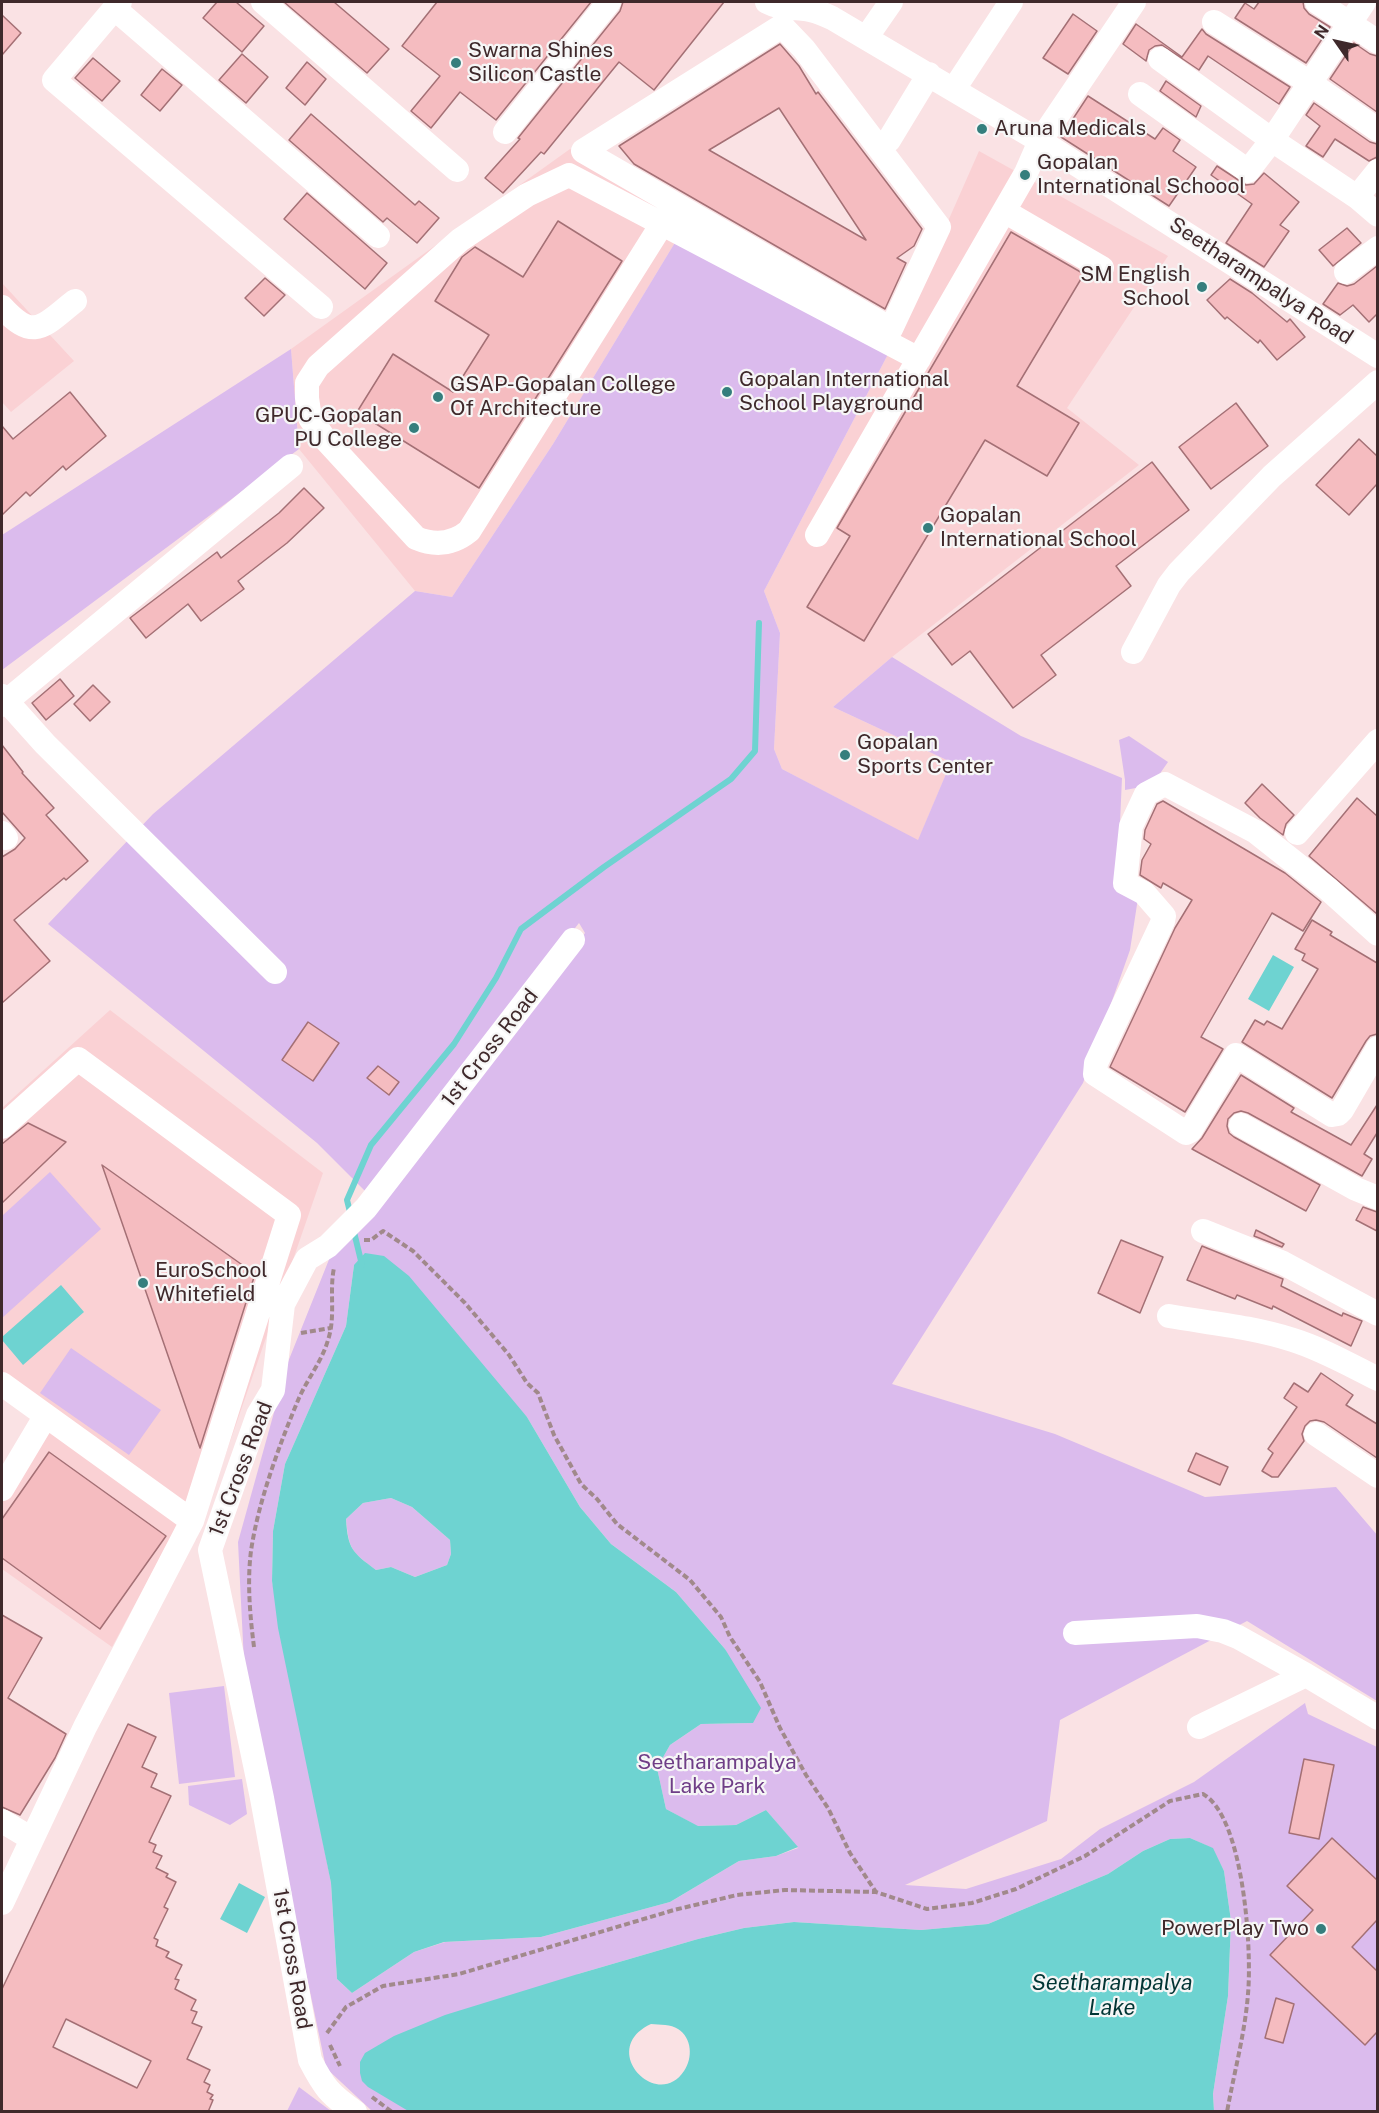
<!DOCTYPE html>
<style>
body{margin:0}
#map{position:relative;width:1379px;height:2113px;overflow:hidden;background:#fae2e4;font-family:"Public Sans",sans-serif}
canvas{display:block}
.frame{position:absolute;inset:0;border:3px solid #3f292b;pointer-events:none}
.north{position:absolute;left:1307px;top:12px;width:60px;height:60px;-webkit-text-stroke:4px #f6f6f6;paint-order:stroke;rotate:304deg;font-size:16px;font-weight:700;line-height:24px;text-align:center;color:#3f292b}
.north::after{content:'';display:block;margin:auto;width:21px;height:27px;background:#3f292b;clip-path:polygon(50% 0,100% 100%,50% 72%,0 100%)}
</style>
<div id="map">
<canvas width="1379" height="2113"></canvas>
<div class="frame"></div>
<div class="north">N</div>
</div>
<script>
const g = document.querySelector('canvas').getContext('2d');
g.lineJoin = 'round';
function fill(path, color) {
  g.fillStyle = color;
  g.fill(path, 'evenodd');
}
function strokePath(path, color, width, dash) {
  g.strokeStyle = color;
  g.lineWidth = width;
  g.lineCap = dash ? 'butt' : 'round';
  g.setLineDash(dash || []);
  g.stroke(path);
}
function write(font, color, halo, rows, align = 'center') {
  g.font = font + ' "Public Sans",sans-serif';
  g.lineWidth = 4.5;
  g.setLineDash([]);
  g.textBaseline = 'middle';
  g.strokeStyle = halo;
  g.fillStyle = color;
  for (const [text, x, y, turn = 0] of rows) {
    g.save();
    g.translate(x, y);
    g.rotate((+turn || 0) * Math.PI / 180);
    g.textAlign = isNaN(turn) ? turn : align;
    if (halo) g.strokeText(text, 0, 0);
    g.fillText(text, 0, 0);
    g.restore();
  }
}
const built = new Path2D(`
 M570 149 688 221 553 444 452 597 415 591 299 449 291 349Z
 M979 151 1168 256 1067 408 1139 465 892 657 833 707 951 762 918 841 782 769 774 749 780 633 764 591 896 339Z
 M2 283 74 361 11 412 2 402Z
 M110 1010 323 1173 196 1540 177 1526 112 1647 2 1569V1502L49 1429 2 1394V1108Z`);
const green = new Path2D(`
 M688 221 896 339 764 591 780 633 774 749 782 769 918 840 951 762 833 707 892 657 1021 736 1122 778 1117 890 1138 898 1130 950 1083 1083 892 1384 1055 1434 1205 1497 1336 1487 1378 1536 1377 1701 1247 1621 1060 1720 1047 1821 905 1885 966 1889 1061 1859 1100 1829 1194 1782 1305 1703 1308 1714 1377 1747V2111H1214L1213 2094 1228 1996 1231 1921 1224 1871 1212 1848 1190 1838 1170 1839 1143 1851 1108 1874 988 1924 921 1930 794 1922 744 1928 698 1939 578 1974 396 2102 410 2111H372L326 2068 245 1682 238 1542 288 1362 330 1257 380 1206 585 933 579 923 367 1193 317 1143 48 924 153 814 415 591 452 597 553 444ZM354 1265 527 1417 580 1507 611 1544 676 1592 725 1649 753 1723 701 1724 670 1745 657 1768 666 1809 697 1826 736 1825 766 1810 798 1848 776 1856 739 1861 670 1902 541 1937 445 1942 414 1952 352 1993 337 1979 331 1883 272 1581 273 1531 285 1464 346 1326Z
 M291 349 299 449 2 670V535Z
 M1129 736 1168 762 1152 785 1125 790V780L1119 740Z
 M50 1172 101 1229 2 1318V1216Z
 M71 1348 161 1410 129 1455 40 1393Z
 M391 1498 412 1507 450 1540 451 1554 447 1565 415 1577 391 1567 376 1570C351 1551 349 1550 346 1519L363 1503Z
 M224 1686 235 1777 179 1784 169 1693Z
 M242 1779 247 1814 230 1825 189 1805 188 1786Z
 M299 2087 331 2111H287Z`);
const water = new Path2D(`
 M1273 955 1294 967 1269 1011 1248 999Z
 M365 1253 384 1256 409 1276 527 1417 580 1507 611 1544 676 1592 725 1649 761 1708 753 1723 701 1724 670 1745 657 1768 666 1809 698 1826 736 1825 766 1810 798 1847 776 1856 739 1861 670 1902 541 1937 444 1942 414 1952 352 1993 337 1979 331 1883 278 1628 272 1581 273 1531 285 1464 346 1326 354 1265ZM391 1498 412 1507 450 1540 451 1554 447 1565 415 1577 391 1567 376 1570C352 1552 348 1549 346 1519L363 1503Z
 M61 1285 84 1312 23 1365 2 1340V1337Z
 M1190 1838 1213 1848 1224 1871 1231 1921 1228 1996 1213 2094 1214 2111 410 2112 368 2087 362 2081 360 2073V2062L365 2053 394 2036 445 2015 578 1974 698 1939 744 1928 794 1922 921 1930 988 1924 1108 1874 1143 1851 1170 1839ZM651 2024C660 2025 671 2024 678 2029 692 2038 693 2058 684 2071 657 2112 597 2049 651 2024Z
 M239 1883 265 1897 247 1933 220 1919Z`);
const stream = new Path2D(`
 M351 1216 347 1200 371 1145 454 1044 496 978 521 929 604 867 731 779 755 751 759 623
 M353 1228 362 1265`);
const building = new Path2D(`
 M217 2H236L264 26 242 52 203 18Z
 M284 2H334L389 49 367 73Z
 M437 2H591L496 120 460 92 431 128 411 111 440 76 402 46Z
 M623 2H724L654 90 619 62 544 154 541 152 503 193 485 178 520 139 518 138 620 11Z
 M1259 2H1303L1304 8 1309 14 1330 27 1306 63 1235 18 1245 3 1254 9Z
 M1073 14 1097 31 1068 74 1043 58Z
 M2 15 21 33 2 55Z
 M1136 24 1182 57 1202 29 1206 34 1290 87 1279 104 1208 56 1199 70 1162 45 1155 46 1149 50 1146 61 1123 44Z
 M1354 43 1370 54 1377 56V112L1330 79Z
 M780 44 799 66 816 94 818 92 922 229 914 246 897 258 906 263 885 309 634 164 619 146ZM779 108 866 240 709 150Z
 M242 54 268 77 246 103 219 80Z
 M93 58 120 81 102 101 75 78Z
 M307 62 326 79 305 105 286 88Z
 M162 69 182 85 160 111 141 95Z
 M1166 81 1201 106 1196 117 1160 91Z
 M1088 96 1155 139 1163 128 1180 140 1173 151 1196 167 1169 206 1061 137Z
 M1314 103 1370 142 1377 144V157L1369 161 1335 139 1323 157 1306 146 1320 126 1306 115Z
 M311 114 415 205 419 201 439 218 417 243 387 218 383 222 289 140Z
 M1217 166 1246 185 1254 184 1264 173 1299 202 1280 225 1289 231 1264 267 1226 243 1252 204 1211 175Z
 M307 193 387 263 365 289 284 219Z
 M558 221 622 261 479 488 357 412 393 354 453 392 489 335 435 301 462 257 475 247 523 277Z
 M1347 228 1361 243 1333 266 1319 250Z
 M1011 232 1084 274 1017 386 1079 423 1047 476 985 440 864 641 807 607 850 536 837 528Z
 M1377 266V314L1369 322 1353 305 1340 315 1323 304 1338 283 1347 286 1354 284Z
 M265 278 285 295 264 316 245 298Z
 M1230 279 1252 293 1287 322 1290 319 1305 337 1277 360 1260 340 1258 343 1227 317 1225 319 1207 300Z
 M70 392 106 436 66 470 63 466 30 496 26 492 2 515V426L13 439Z
 M1236 403 1268 446 1211 489 1179 447Z
 M1359 439 1377 456V484L1349 515 1316 485Z
 M1152 462 1189 510 1116 566 1131 586 1041 655 1056 675 1013 708 970 651 952 665 928 634Z
 M304 488 324 508 287 543 238 581 244 589 201 621 188 604 146 638 130 618 217 552 221 558 279 513Z
 M60 679 74 696 46 720 32 703Z
 M93 685 110 702 90 721 74 704Z
 M2 745 23 772 22 773 54 808 46 815 88 861 66 880 64 878 14 920 50 961 2 1003V857L15 849 25 838 2 812Z
 M1262 784 1294 815 1286 824 1283 835 1260 818 1245 803Z
 M1357 798 1377 816V914L1309 856Z
 M1163 801 1285 873 1321 902 1303 931 1272 913 1201 1037 1223 1049 1185 1112 1110 1067 1175 928 1192 900 1163 883 1161 888 1140 875 1142 860 1151 844 1144 839 1145 830 1157 804Z
 M1312 920 1332 932 1330 935 1377 963V1034L1370 1036 1366 1041 1332 1098 1242 1042 1255 1020 1264 1025 1267 1021 1282 1029 1318 969 1302 960 1305 954 1295 949Z
 M308 1022 339 1043 313 1081 282 1060Z
 M378 1066 399 1082 389 1095 367 1078Z
 M1241 1075 1294 1108 1291 1112 1351 1145 1377 1105V1133L1364 1154 1372 1159 1362 1176 1248 1113 1241 1111 1234 1113 1228 1119 1227 1126 1229 1133 1234 1137 1320 1185 1306 1211 1192 1149 1202 1138Z
 M28 1123 66 1142 2 1203V1144Z
 M102 1165 255 1274 200 1448Z
 M1363 1207 1377 1212V1231L1356 1220Z
 M1256 1230 1284 1244 1282 1247 1254 1236Z
 M1121 1240 1163 1257 1140 1313 1098 1293Z
 M1202 1246 1283 1279 1281 1286 1342 1316 1343 1313 1362 1321 1351 1346 1273 1306 1272 1309 1237 1295 1235 1299 1187 1280Z
 M1321 1373 1353 1395 1346 1405 1377 1424V1458L1324 1422 1316 1420 1310 1421 1305 1426 1302 1434 1304 1441 1278 1477H1272L1262 1471 1273 1453 1268 1449 1297 1407 1284 1398 1294 1383 1308 1392Z
 M49 1452 166 1536 100 1629 2 1558V1519Z
 M1196 1453 1228 1467 1220 1485 1188 1471Z
 M2 1615 42 1638 8 1698 66 1734 55 1758 20 1815 2 1807Z
 M128 1724 156 1737 142 1767 157 1774 151 1787 171 1796 149 1842 156 1845 153 1852 162 1856 156 1868 168 1874 166 1877 176 1882 164 1907 168 1909 154 1938 158 1940 156 1946 169 1952 166 1957 182 1965 175 1979 179 1980 175 1989 196 2000 191 2010 197 2012 192 2023 202 2027 187 2059 210 2070 204 2082 210 2085 207 2092 213 2095 210 2099 213 2100 208 2112H2V1989ZM66 2019 151 2061 137 2088 53 2047Z
 M1304 1759 1334 1765 1319 1839 1289 1833Z
 M1332 1838 1377 1880V1920L1352 1947 1377 1971V2032L1365 2045 1270 1955 1313 1910 1287 1886Z
 M1276 1998 1294 2004 1283 2043 1265 2038Z`);
const path = new Path2D(`
 M364 1240H371L383 1231 413 1251 465 1303 509 1355 527 1383 538 1393 554 1435 581 1484 597 1499 617 1524 690 1580 721 1617 730 1637 760 1682 780 1728 806 1775 828 1808 850 1853 876 1892
 M301 1333 331 1328
 M254 1647C250 1616 247 1582 251 1551 258 1502 280 1443 299 1398 308 1378 322 1361 328 1340 336 1316 329 1292 334 1268
 M327 2033 346 2007 383 1986 459 1974 674 1910 737 1895 785 1890 876 1892 927 1909 972 1903 1016 1889 1085 1856 1170 1801 1203 1794C1244 1817 1252 1950 1248 1994 1245 2033 1234 2073 1227 2112
 M330 2045 340 2066
 M372 2097 392 2112`);
const minor = new Path2D(`
 M120 2 54 80 321 307
 M263 2 457 170
 M767 2C780 9 791 7 805 9 815 10 823 14 832 18L1040 141 1378 356
 M1317 2 1378 42
 M115 9 378 236
 M1214 22 1310 83 1378 130
 M782 26 804 49 939 227 891 329 583 151Z
 M866 38 891 2
 M1160 59 1272 140 1357 197 1378 215
 M954 89 1011 2
 M1140 94 1248 171 1272 140 1364 2
 M505 132 609 2
 M889 140 929 74
 M1357 197 1378 171
 M1004 211 1102 268
 M662 224 469 531C453 544 435 546 416 538L324 438 310 418 307 398V383L318 366 460 240 527 195 569 175 919 359
 M1346 272 1378 248
 M2 307C35 343 44 325 75 301
 M817 535 1026 173 1040 141 1134 2
 M1133 652 1169 585 1179 572 1272 476 1378 382
 M2 696 45 744 275 972
 M2 705 291 466
 M2 833 6 838
 M1297 833 1378 741
 M1378 934 1328 889 1256 832 1165 784 1146 794 1131 826 1125 883 1144 893 1164 916 1163 921 1096 1063 1095 1074 1186 1133 1190 1131 1236 1055 1332 1115 1338 1114 1342 1110 1378 1048
 M1241 1125 1356 1189 1378 1198
 M2 1127 78 1059 289 1215 192 1521 85 1727 2 1903
 M1203 1231 1283 1263 1378 1314
 M1169 1316C1210 1323 1253 1327 1293 1340 1322 1349 1350 1365 1378 1379
 M2 1384 192 1521
 M1316 1434 1378 1476
 M2 1489 45 1417
 M1075 1633 1197 1626 1223 1631 1238 1637 1306 1675 1378 1718
 M1199 1727 1306 1675
 M2 1821 32 1839
 M355 2112C329 2094 324 2087 310 2060L262 1798 210 1550 258 1415 273 1390 283 1304 307 1259 328 1246 366 1208 573 940`);
const markers = [
 [456,63,6,"#357e7d"],
 [982,129,6,"#357e7d"],
 [1025,175,6,"#357e7d"],
 [1202,287,6,"#357e7d"],
 [727,392,6,"#357e7d"],
 [438,397,6,"#357e7d"],
 [414,428,6,"#357e7d"],
 [928,528,6,"#357e7d"],
 [845,755,6,"#357e7d"],
 [143,1283,6,"#357e7d"],
 [1321,1929,6,"#357e7d"]
];
const poiNames = [
 ["Swarna Shines",468,51],
 ["Silicon Castle",468,75],
 ["Aruna Medicals",994,129],
 ["Gopalan",1037,163],
 ["International Schoool",1037,187],
 ["SM English",1190,275,"right"],
 ["School",1190,299,"right"],
 ["Gopalan International",739,380],
 ["School Playground",739,404],
 ["GSAP-Gopalan College",450,385],
 ["Of Architecture",450,409],
 ["GPUC-Gopalan",402,416,"right"],
 ["PU College",402,440,"right"],
 ["Gopalan",940,516],
 ["International School",940,540],
 ["Gopalan",857,743],
 ["Sports Center",857,767],
 ["EuroSchool",155,1271],
 ["Whitefield",155,1295],
 ["PowerPlay Two",1309,1929,"right"]
];
const streetNames = [
 ["Seetharampalya Road",1261,281,33],
 ["1st Cross Road",490,1048,-52],
 ["1st Cross Road",241,1469,-69],
 ["1st Cross Road",292,1959,80]
];
const parkNames = [
 ["Seetharampalya",717,1763],
 ["Lake Park",717,1787]
];
const waterNames = [
 ["Seetharampalya",1112,1983],
 ["Lake",1112,2008]
];
fill(built, '#fad1d4');
fill(green, '#dbbbed');
fill(water, '#6ed3d1');
strokePath(stream, '#6ed3d1', 6);
fill(building, '#f5bcc0');
strokePath(building, '#a47075', 1.5);
strokePath(path, '#a1898b', 4, [6, 3]);
strokePath(minor, '#fff', 24);
for (const [x, y, r, color] of markers) {
  const dot = new Path2D();
  dot.arc(x, y, r, 0, 2 * Math.PI);
  g.fillStyle = color;
  g.fill(dot);
  strokePath(dot, '#f6f6f6', 2);
}
write('21px', '#3f292b', '#f6f6f6', poiNames, 'left');
write('21px', '#3f292b', '#f6f6f6', streetNames);
write('21px', '#6f3e87', '#f6f6f6', parkNames);
write('italic 22px', '#013534', '#f6f6f6', waterNames);
</script>
